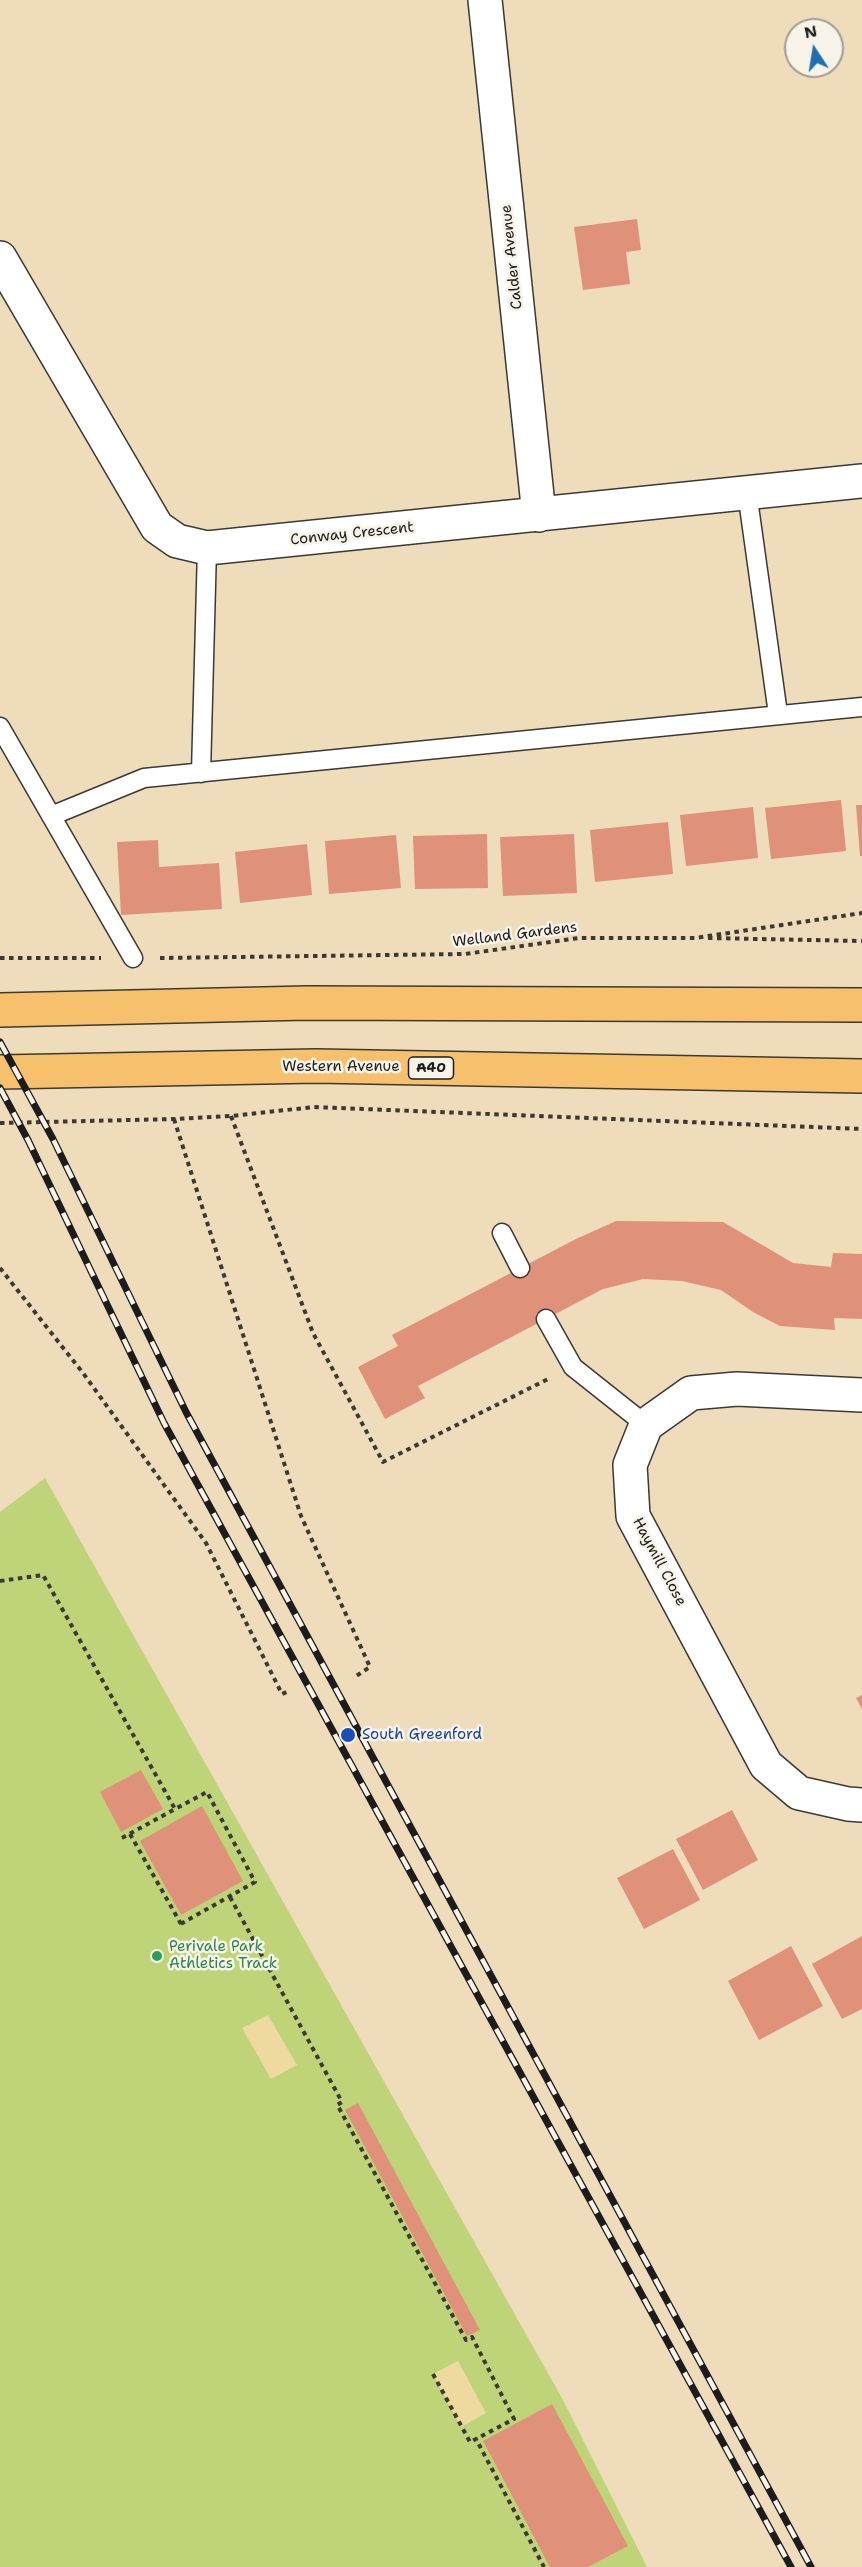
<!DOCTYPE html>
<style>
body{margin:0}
#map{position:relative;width:862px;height:2567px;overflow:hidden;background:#eedcba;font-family:"Shantell Sans",sans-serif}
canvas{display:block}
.north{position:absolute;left:784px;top:18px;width:60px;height:60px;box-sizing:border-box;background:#f7f3e8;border:2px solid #9f9d96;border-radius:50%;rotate:348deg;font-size:16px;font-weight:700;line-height:24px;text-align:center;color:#1c1c1c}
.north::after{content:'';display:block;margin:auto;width:21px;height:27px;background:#1f6fb2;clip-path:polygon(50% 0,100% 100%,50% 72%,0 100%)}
</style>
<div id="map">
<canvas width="862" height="2567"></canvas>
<div class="north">N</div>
</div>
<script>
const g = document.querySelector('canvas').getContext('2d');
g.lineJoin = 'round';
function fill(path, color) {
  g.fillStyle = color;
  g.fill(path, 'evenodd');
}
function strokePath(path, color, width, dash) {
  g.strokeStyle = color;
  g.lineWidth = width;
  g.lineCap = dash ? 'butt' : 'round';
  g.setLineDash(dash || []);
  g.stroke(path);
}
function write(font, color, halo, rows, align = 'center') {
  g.font = font + ' "Shantell Sans",sans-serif';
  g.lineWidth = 5;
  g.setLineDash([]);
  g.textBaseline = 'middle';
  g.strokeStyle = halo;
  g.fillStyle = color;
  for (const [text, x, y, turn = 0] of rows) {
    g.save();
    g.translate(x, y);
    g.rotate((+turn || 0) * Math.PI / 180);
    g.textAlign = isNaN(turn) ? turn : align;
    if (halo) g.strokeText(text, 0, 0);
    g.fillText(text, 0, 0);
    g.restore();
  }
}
const green = new Path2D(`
 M45 1478 563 2400 647 2567H0V1512Z`);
const sand = new Path2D(`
 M268 2015 297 2065 271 2079 242 2028Z
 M458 2361 486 2413 461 2427 433 2374Z`);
const building = new Path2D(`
 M637 219 641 250 626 252 630 284 583 290 574 227Z
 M841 800 846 851 771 859 765 808Z
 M856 805H862V856H860Z
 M753 807 758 858 686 866 680 815Z
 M668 822 673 874 595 882 590 830Z
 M487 834 488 888 415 889 413 836Z
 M574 834 577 893 503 896 500 837Z
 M396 835 401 888 329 894 325 841Z
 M158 840 159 867 219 863 222 909 121 915 117 842Z
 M307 844 312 895 240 903 235 852Z
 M616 1221 723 1222 793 1263 831 1267 833 1253 862 1254V1319L834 1318 835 1330 780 1326 753 1312 721 1290 682 1281 643 1279 603 1289 418 1386 425 1398 385 1419 358 1367 398 1346 392 1335 576 1239Z
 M862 1695V1709L856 1698Z
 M141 1770 163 1809 121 1832 100 1792Z
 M202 1806 243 1881 181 1915 140 1841Z
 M732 1810 758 1860 703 1890 676 1839Z
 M673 1849 700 1900 644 1929 617 1878Z
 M862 1936V2009L842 2019 812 1964Z
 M791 1946 823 2006 759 2040 728 1981Z
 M358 2103 480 2330 467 2336 345 2110Z
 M552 2404 628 2546 588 2567H550L483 2441Z`);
const path = new Path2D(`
 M708 938 862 941
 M0 958H101
 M160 958 465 954 579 938H695L862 913
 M231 1116 313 1333 383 1462 548 1379
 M174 1119 301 1516 370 1667 353 1678
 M0 1123 174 1119 231 1116 314 1107 862 1129
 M0 1268 83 1373 206 1543 282 1694 289 1691
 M0 1581 43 1575 175 1809 207 1792 255 1882 177 1926
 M130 1834 181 1924
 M122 1838 175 1809
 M230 1897 342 2102 337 2105 339 2108 466 2340 472 2337 514 2419 476 2439
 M433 2374 470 2442 476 2439 544 2567`);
const service = new Path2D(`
 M747 492 778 714
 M0 727 133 958
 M201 773 207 548
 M51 816 144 778 862 707
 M502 1233 520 1268
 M546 1319 573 1367 646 1425`);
const minor = new Path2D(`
 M485 0 539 515
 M0 258 157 527 177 541 207 548 862 481
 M862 1395 737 1389 691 1393 646 1425 630 1465 633 1516 766 1765 799 1793 848 1804 862 1805`);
const trunk = new Path2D(`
 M0 1010 307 1003 862 1005
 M0 1072 316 1066 862 1076`);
const rail = new Path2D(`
 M0 1042 53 1139 186 1412 811 2567
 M0 1088 28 1140 164 1423 791 2567`);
const markers = [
 [348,1735,8,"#1a4fb4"],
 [157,1956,6,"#2e9e5b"]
];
const shields = [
 [431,1068,45]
];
const shieldNames = [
 ["A40",431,1068]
];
const streetNames = [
 ["Calder Avenue",512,257,-96],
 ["Conway Crescent",352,534,-6],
 ["Welland Gardens",515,935,-7],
 ["Western Avenue",341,1067],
 ["Haymill Close",659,1562,62]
];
const transitNames = [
 ["South Greenford",362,1735]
];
const leisureNames = [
 ["Perivale Park",169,1947],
 ["Athletics Track",169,1964]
];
fill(green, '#bfd478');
fill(sand, '#eeda9e');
fill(building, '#df9279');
strokePath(service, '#3c3934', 21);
strokePath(minor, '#3c3934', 36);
strokePath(trunk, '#3c3934', 36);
strokePath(path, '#3c3934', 4, [4.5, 4.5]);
strokePath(service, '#fff', 18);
strokePath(minor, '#fff', 33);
strokePath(trunk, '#f7c06c', 33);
strokePath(rail, '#1c1c1c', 7);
strokePath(rail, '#f7f3e8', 4.5, [14]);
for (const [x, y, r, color] of markers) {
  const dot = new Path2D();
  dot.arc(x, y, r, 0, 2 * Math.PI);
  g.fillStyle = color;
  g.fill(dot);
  strokePath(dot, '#f7f3e8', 2);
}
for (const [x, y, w] of shields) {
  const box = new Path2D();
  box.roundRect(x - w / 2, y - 11, w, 22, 4.5);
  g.fillStyle = '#f7f3e8';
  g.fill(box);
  strokePath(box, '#1c1c1c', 1.5);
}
write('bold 14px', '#1c1c1c', null, shieldNames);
write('15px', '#1c1c1c', '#f7f3e8', streetNames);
write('15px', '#164399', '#f7f3e8', transitNames, 'left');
write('15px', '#27864d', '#f7f3e8', leisureNames, 'left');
</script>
